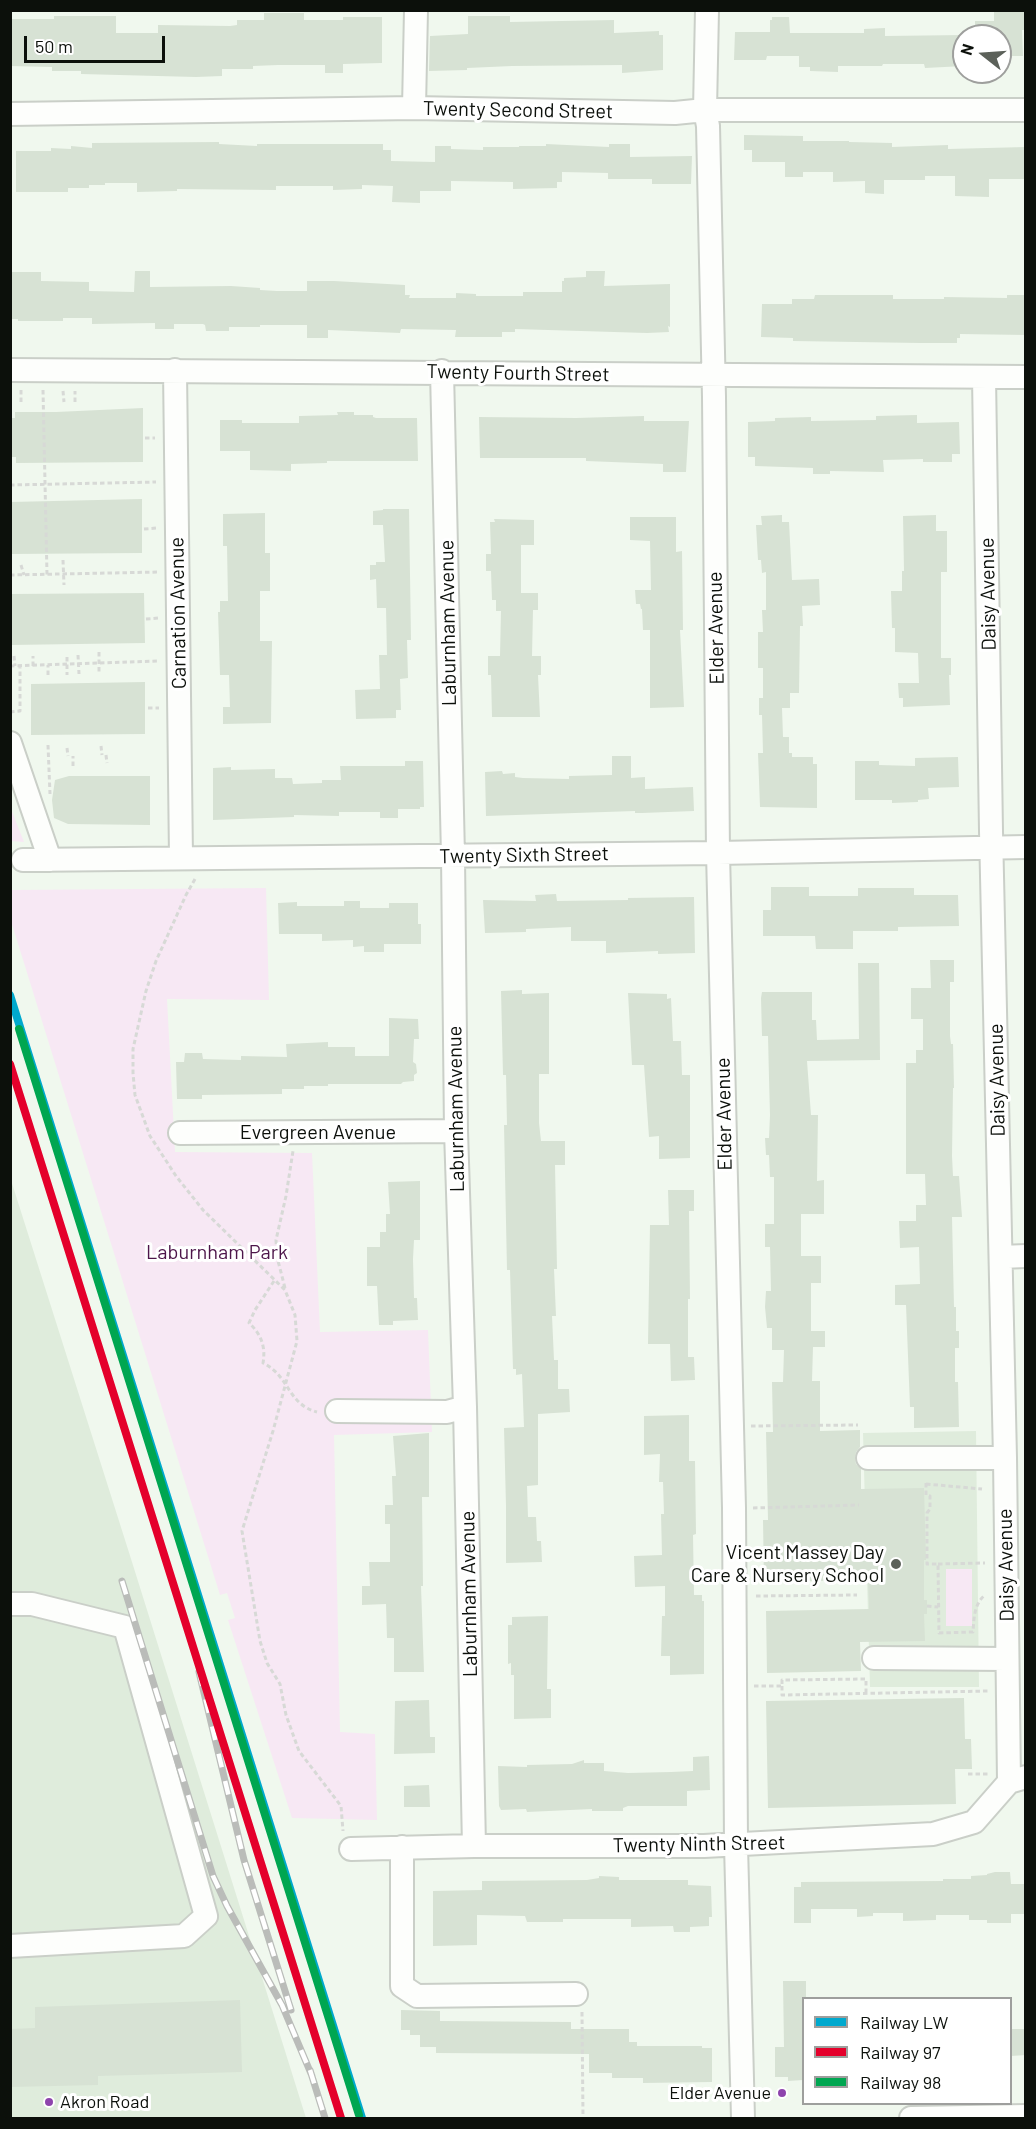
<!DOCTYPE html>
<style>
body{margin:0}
#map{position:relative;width:1036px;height:2129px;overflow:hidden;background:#f0f8ee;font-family:Barlow,sans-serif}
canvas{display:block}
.frame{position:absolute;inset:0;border:12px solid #0c100b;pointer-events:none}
.legend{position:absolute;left:802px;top:1997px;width:210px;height:108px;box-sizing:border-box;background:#fff;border:2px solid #9e9f9d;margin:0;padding:8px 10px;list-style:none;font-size:18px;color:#0c100b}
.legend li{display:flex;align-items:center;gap:12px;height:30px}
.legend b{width:30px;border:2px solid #9e9f9d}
.north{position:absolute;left:952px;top:24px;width:60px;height:60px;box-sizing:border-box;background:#fff;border:2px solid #9e9f9d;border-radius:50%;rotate:287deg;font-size:16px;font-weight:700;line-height:24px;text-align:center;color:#0c100b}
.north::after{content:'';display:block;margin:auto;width:21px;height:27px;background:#5c615a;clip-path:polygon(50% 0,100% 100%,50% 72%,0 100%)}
.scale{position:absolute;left:24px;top:36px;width:141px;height:27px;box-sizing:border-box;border:3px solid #0c100b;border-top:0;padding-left:8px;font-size:18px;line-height:21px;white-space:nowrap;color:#0c100b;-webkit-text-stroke:4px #fff;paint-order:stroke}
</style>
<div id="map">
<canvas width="1036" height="2129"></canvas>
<div class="frame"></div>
<ul class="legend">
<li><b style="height:8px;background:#00a9ce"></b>Railway LW</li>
<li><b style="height:8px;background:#e4002b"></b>Railway 97</li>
<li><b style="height:8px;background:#00a651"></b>Railway 98</li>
</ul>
<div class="north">N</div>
<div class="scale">50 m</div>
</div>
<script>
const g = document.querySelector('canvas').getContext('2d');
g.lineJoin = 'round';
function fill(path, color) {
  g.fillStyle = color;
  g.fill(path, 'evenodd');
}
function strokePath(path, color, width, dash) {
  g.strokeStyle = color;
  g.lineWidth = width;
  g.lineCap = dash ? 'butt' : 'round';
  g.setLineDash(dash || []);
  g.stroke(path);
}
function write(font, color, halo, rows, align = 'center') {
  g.font = font + ' Barlow,sans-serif';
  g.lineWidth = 6;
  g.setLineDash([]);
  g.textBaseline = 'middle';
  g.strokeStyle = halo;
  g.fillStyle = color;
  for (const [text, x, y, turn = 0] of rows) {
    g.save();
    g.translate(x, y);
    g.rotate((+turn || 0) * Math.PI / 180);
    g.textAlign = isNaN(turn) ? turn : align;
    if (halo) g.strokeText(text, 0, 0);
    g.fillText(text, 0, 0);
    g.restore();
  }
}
const built = new Path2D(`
 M10 1177 132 1562 306 2118H11Z
 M976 1431 979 1687H870L863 1433Z`);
const green = new Path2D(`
 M10 809H11L24 842 11 841Z
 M266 888 269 1000 167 999 175 1152 312 1153 320 1332 428 1330 432 1432 334 1435 340 1732 375 1734 377 1820 292 1818 228 1620 235 1618 227 1593 220 1595 11 921 10 890Z
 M946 1569H972V1626H946Z`);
const building = new Path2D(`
 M994 10H1026V30H1022L1023 56H1000V36H975V21H994Z
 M264 13H304V20H343V17H382V63L343 64V73H325V65H278L253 66V69H222V76L196 77 81 74V71H52V67L10 66V19H54V16H116V33H158V25L230 26 237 25V20H264Z
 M468 16H510V22L614 20V33L659 31V35H663V70L622 73V65L512 66 467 68V70L429 71 430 36 468 34Z
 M772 17H789L790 33H864V29L885 28V36L964 35V66L925 68 924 64H883L882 66H838V72L810 71V67H799V56H767L766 60H734L735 32H770V20H772Z
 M744 135 803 136V141H849V142L892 143V147L948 145V149L1026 147V179H989V197L955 196V176H925V180H884V194L865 193V181L833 182V172H803V177H785V162H752V150H744Z
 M219 142V144L257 146V144H383V150H391V161L435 162V146H451V149L483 150V147H519V146H546V144L609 147V144H630V157L692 156 691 184H652V179H608V173L562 172V182H557V188L513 189V182L451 181V191H420V203L392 202 393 186 362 185V189L333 190V186H276V190L177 189V191L137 192V183H105V185H89V188H68V192H16V151H51V148L71 149V146L92 148V143Z
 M135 271H150V287L231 286 260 288V290L277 291H307V281H334L405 285V295H410L409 298H456V293L476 294V296H523V292H562V281H564V278L586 277V271H605L604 286 670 284V327L668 326 669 332 647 333 515 329V332H502V337H455L456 330 401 329 400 333 328 330V338H307V325H260V327H229V331H206L205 325 203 324H174V329H155V323L92 324V318H63V321H18V319H10V272H41V281L89 282V291L134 292Z
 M815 295H893V299H944V297L1007 298V295H1026V335L960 334V338H957V343H920L793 341V338L761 337 762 304H792V299H814Z
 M143 408V462L16 463V457H10V418H15V412H56Z
 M337 412H354V415H373V417L376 418H417L418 461H327V463L291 464V471L250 470V451H220V420H242V423H299V416L338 415Z
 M917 415V423L959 422 960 454H952V462H923V459L883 460 884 472 830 471V474H813V468L755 466V457H748V422L775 421V418L811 417V421L876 420V416Z
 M644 416V421H689L686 472H663V464L586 461V458H480L479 417 576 418Z
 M142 499V553L10 554V502Z
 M383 509H409L411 640H407L408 678 400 679 401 710H396V718L356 719 355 690 380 689 379 655H387L386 608H377L376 579 370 580V565H376V562H385L383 525H373V511L383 510Z
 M265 513V553H270V591H260V641H272L271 723 223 724V707H230L229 675H220L218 612H220V601H228L227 546H223V514Z
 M782 515V522H789L792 580 819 579 820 605 802 606 803 626H800L799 693H790V708H782L783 737H789V753H792V757H813V764H817V808L760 807 758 753H763L762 715H759V698H763V668H758V632H763L762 610H766V572L762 573 761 560H758L756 525H762L761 516Z
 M936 515V531H947V572H941V658H951V675H949L950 705 903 707V698H899L898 683H919L918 653 895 652V628H892L891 591H902V571H904L903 516Z
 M630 517H676V552L682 551 683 630H680L684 707 650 708V630H643L642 609H641L640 604H636L635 590H651L650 541 630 540Z
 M494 519 534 520V545H521V593H538V610H533L532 656H541V675H538L540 717H492L491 675H488V656H500L501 611H496V600H492L491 571H486V554H491L490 522H495Z
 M144 593 145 643 10 645V594Z
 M145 682V734L31 735V684Z
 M612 756H631V778L645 777V789L693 787 694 811 642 813H635V811L486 816 485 772 502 771 503 774 515 773V777L523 778 569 779V776L612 775Z
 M958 757 959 787 928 788 929 799 918 800V802L892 803V800H855V761H879V765L915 766V758Z
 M405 761H423L424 807H420V809H398V818H380V812H339V816L294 815V817L213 820V768L231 767V770L275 769V778H292L293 784 322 783V780H341L340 766H405Z
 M69 776H150V825L68 824 54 818 52 800 55 780Z
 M771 887H809V896H858V888H914V895H958L959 926 898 927V931H853V949H816L815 936H763V910H771Z
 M556 894 557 901 628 900V898L694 897 695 953 658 954V951L606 953V941H571V927L526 929V932L485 933 483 900 536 901 535 895Z
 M344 901H360V908H389V903H418V924H421V944H384V952H364V946L353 947V940L322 941V934H279L278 903 297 902V906H344Z
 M930 960H954V982H950V1036L951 1044H953L954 1088H953L952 1156 953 1176H959L962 1217H952L954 1307H956V1331H959V1348H955V1382H958L959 1427 914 1428V1407H910L906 1305H895V1285L920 1284 919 1247 900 1248 899 1221H916V1205H926L925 1174H906V1063H916V1050H923V1019H911V988H931Z
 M858 963H879L880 1060 807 1061 811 1115H818L817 1181 824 1180V1214H801V1256H821V1283H811V1331H825V1347H813L812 1381H820V1431L860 1430V1447L856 1452 855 1459 856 1464 861 1469V1489L924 1488 926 1560H924V1600H927V1614H924L925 1641 860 1642 861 1671 767 1673 766 1611 869 1609 868 1580 764 1582 763 1520H768L766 1432H773L772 1382H783L784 1350H772V1328H767L765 1307 766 1291H771L770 1247H765V1224H774V1177H770L769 1155H766L765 1138H769L770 1115 769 1078 768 1036H762L761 998 762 992H812V1020H816L817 1040 859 1039Z
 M522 990V994L549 993V1074H539V1123L541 1141H565V1165H555L557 1269H554L556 1316H552L554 1360H558V1389H569L570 1412 538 1414V1485L527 1486 528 1517H536L537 1541H541L542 1562 506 1563V1506L504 1428 524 1427 522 1374 516 1375V1369H513L510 1270H507L504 1125H507L506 1075H503L501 991Z
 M628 993 667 994V999L671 998 673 1041H681L682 1075H690V1158L659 1159V1136L649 1137 644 1065H632Z
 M389 1018 418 1019 419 1039H414L413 1062 416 1064 417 1073 414 1075V1081L403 1082 401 1084H328V1086H304V1089H282V1094L202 1095V1099H177L176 1062H184L185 1053H202L203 1059 241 1060V1056L287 1057 286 1044 328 1042V1047H355V1056H389Z
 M420 1181V1240H414L413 1259 414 1298H417L418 1320 393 1321V1325H379L377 1286H367V1247H380V1232H386V1214H390L388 1182Z
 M668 1190H694V1211H689L690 1299H688V1357H694L695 1380 671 1381 670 1344H648L650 1225H669Z
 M689 1415V1461H695L696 1534 693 1535 694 1595H702V1601H704V1674L670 1675V1656H661L662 1616H665V1586L635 1587 634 1556 662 1555 661 1514H664L663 1482H659L660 1454 644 1455V1416Z
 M429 1433V1497H422L423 1586H421L424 1672H394V1638H387L386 1604 362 1605V1586H370L369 1562H390V1524H385V1505H393L392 1476H396L393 1436Z
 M548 1616 547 1689H551V1718L514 1719V1675H511V1663L508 1664V1625H512V1617Z
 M964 1698 965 1739H971L972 1769H955L956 1804 768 1808 766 1701Z
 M429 1700 430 1737H435V1753L394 1754 395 1701Z
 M709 1756 710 1790 687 1791V1806H628L623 1808V1811H592V1809L527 1812 526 1809 501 1810 499 1806 498 1766 527 1767V1765L572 1764 584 1760V1763H604V1771L628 1773 671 1772 693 1771V1757Z
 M429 1785 430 1807H404V1786Z
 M995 1872H1010L1011 1884H1026V1914H1011V1923H987V1920H969V1915H936V1920L903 1921V1913H873V1916L857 1917V1909H811V1923H794V1887H801V1882L943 1881V1879H971V1876L987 1875V1874Z
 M599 1876 619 1877V1880H688V1885L711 1886 712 1917H709V1926L690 1927V1932H674L673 1926 631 1927V1919H563V1922H527L525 1916 477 1915V1945L433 1946V1891L482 1890V1881L587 1880 599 1878Z
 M783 1981H806V1998H804L803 2080 788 2081V2077H775V2047H784Z
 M240 2000 242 2072 98 2076V2085L10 2087V2029L35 2028V2007Z
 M401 2010 440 2011V2021L571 2022V2029H629V2042H637V2046H702V2048H712V2082L643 2083V2078H612V2073H589V2054L436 2053V2047H420V2035H410V2030H401Z
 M1011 2029H1026V2055L1011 2056Z`);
const path = new Path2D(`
 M43 390 47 575
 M63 391 64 402
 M21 402V388
 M75 402V391
 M145 438H155
 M10 485 156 482
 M144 529 157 528
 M63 560 64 585
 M21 565 24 575
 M10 575 159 572
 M146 619 159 618
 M99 652V674
 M78 655 79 674
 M14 656 15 666
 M67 657V675
 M10 666 159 661
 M33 666V656
 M48 675V665
 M148 708H159
 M10 712 20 711V666
 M48 745 50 794
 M101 746 102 755
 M67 748 68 756
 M106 755 107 763
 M73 766V756
 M195 879 186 895 156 961 146 991 133 1049V1073L135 1095 150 1136 176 1176 203 1210 285 1290 295 1315 297 1341 273 1431 242 1531 260 1641 267 1663 280 1684 286 1715 299 1751 341 1806 343 1831
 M274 1281 255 1310 249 1323C261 1334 266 1347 263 1363 290 1376 287 1404 317 1412
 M285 1288 277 1257 276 1240 286 1196 293 1151
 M751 1426 858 1425
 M926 1483V1495L930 1496V1509L927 1513V1564H938L939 1633 973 1632C974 1618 974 1604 985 1595
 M926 1484 982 1489
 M753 1508 859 1505
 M938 1564 985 1563
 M756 1596 857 1595
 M927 1606 938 1607
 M754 1686H782V1680L866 1679V1693
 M782 1686V1695L988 1691
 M968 1774H990
 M582 2012 583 2118`);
const minor = new Path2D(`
 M707 10 705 110 708 126 714 397 718 853 734 1508 736 1845 743 2118
 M414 108 416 10
 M10 114 414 108 675 113 705 110H1026
 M10 370 1026 377
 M175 370 181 857
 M442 371 453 856 456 1131 465 1407 474 1846
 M984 377 991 831 1005 1458 1009 1782
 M10 743 50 860
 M23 860 718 853 1026 847
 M180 1133 456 1131
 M1001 1257 1026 1256
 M337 1411 447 1412 465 1407
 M868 1458H1005
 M10 1604H32L125 1627 206 1916 184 1936 10 1946
 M874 1658 1007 1659
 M402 1847V1986L417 1996 576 1994
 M351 1849 474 1846H704L933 1834 974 1822 1009 1782 1026 1777
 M911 2118 1026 2116`);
const rail = new Path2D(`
 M122 1581 213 1876 227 1906 282 2005 312 2076
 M199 1672 244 1860 291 2010
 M310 2070 325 2118`);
const rail1 = new Path2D(`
 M10 995 362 2118`);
const rail2 = new Path2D(`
 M10 1064 341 2118`);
const rail3 = new Path2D(`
 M19 1029 359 2115`);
const markers = [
 [896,1564,6,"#5c615a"],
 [782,2093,5,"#8e44ad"],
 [49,2102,5,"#8e44ad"]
];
const busNames = [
 ["Elder Avenue",771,2093],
 ["Akron Road",60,2102,"left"]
];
const streetNames = [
 ["Twenty Second Street",518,110,1],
 ["Twenty Fourth Street",518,373,1],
 ["Daisy Avenue",988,594,-91],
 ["Carnation Avenue",178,613,-91],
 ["Laburnham Avenue",448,623,-91],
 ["Elder Avenue",716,628,-91],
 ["Twenty Sixth Street",524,855,-1],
 ["Daisy Avenue",997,1080,-91],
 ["Laburnham Avenue",456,1109,-91],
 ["Elder Avenue",724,1114,-91],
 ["Evergreen Avenue",318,1132],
 ["Daisy Avenue",1006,1565,-91],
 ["Laburnham Avenue",469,1594,-91],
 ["Twenty Ninth Street",699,1844,-1]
];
const parkNames = [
 ["Laburnham Park",217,1252]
];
const poiNames = [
 ["Vicent Massey Day",884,1552],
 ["Care & Nursery School",884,1575]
];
fill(built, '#dfecdc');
fill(green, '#f7e8f4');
fill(building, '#d7e2d4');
strokePath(minor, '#cacfc8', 26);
strokePath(path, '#d7d9d6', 3, [4.5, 3]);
strokePath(minor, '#fdfefc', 22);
strokePath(rail, '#babcb9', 7);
strokePath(rail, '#fff', 4.5, [14]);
strokePath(rail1, '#00a9ce', 8);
strokePath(rail2, '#e4002b', 8);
strokePath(rail3, '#00a651', 8);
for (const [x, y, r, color] of markers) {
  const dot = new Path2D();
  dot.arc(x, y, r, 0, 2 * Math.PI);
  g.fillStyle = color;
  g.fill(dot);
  strokePath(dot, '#fff', 2);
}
write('18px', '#0c100b', '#fff', busNames, 'right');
write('20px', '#0c100b', '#fff', streetNames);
write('20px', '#4d154a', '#fff', parkNames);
write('20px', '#0c100b', '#fff', poiNames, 'right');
</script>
